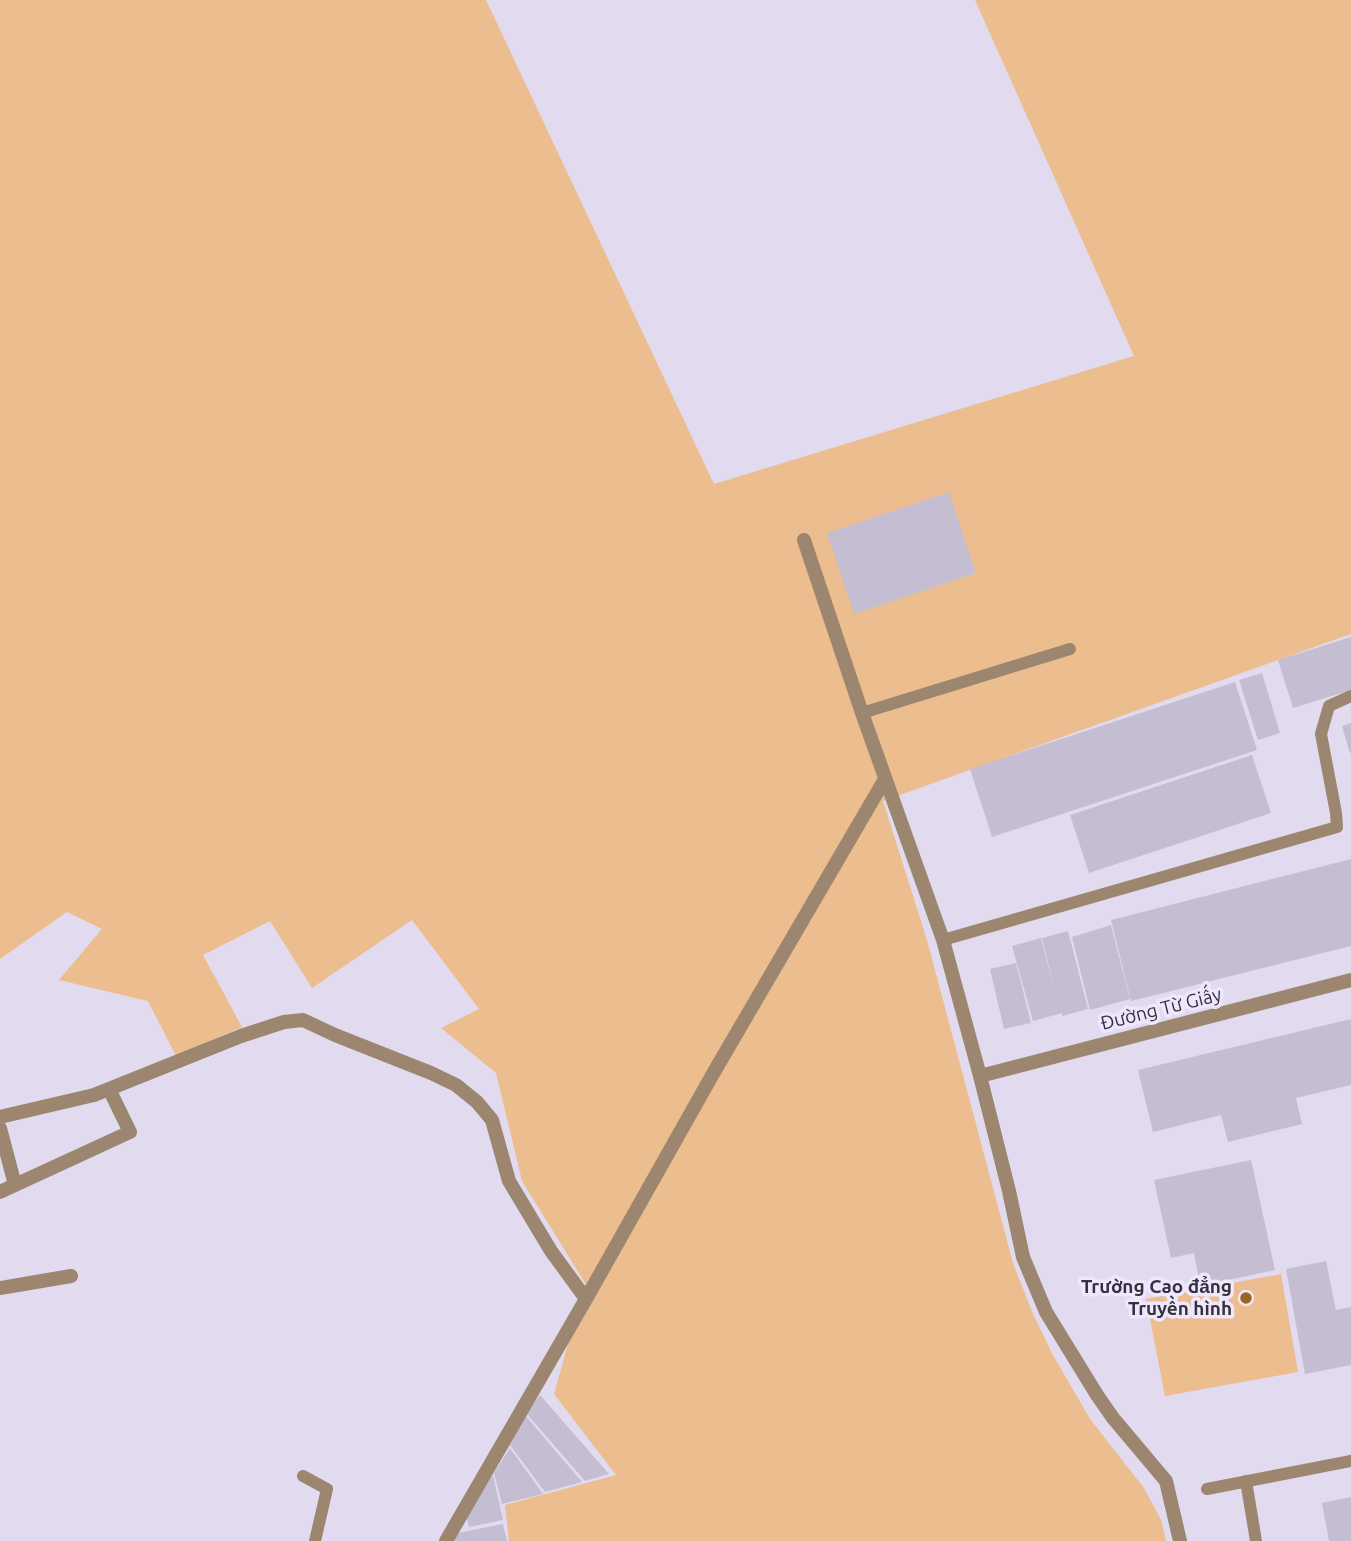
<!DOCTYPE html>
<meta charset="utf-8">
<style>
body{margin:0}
canvas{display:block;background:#e2daef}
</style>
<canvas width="1351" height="1541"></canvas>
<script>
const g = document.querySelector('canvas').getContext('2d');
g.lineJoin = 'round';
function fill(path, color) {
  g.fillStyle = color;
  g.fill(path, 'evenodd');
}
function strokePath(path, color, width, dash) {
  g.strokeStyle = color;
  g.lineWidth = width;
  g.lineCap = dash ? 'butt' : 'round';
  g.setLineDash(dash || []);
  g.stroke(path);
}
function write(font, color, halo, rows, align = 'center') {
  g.font = font + ' Ubuntu,sans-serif';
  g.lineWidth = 7;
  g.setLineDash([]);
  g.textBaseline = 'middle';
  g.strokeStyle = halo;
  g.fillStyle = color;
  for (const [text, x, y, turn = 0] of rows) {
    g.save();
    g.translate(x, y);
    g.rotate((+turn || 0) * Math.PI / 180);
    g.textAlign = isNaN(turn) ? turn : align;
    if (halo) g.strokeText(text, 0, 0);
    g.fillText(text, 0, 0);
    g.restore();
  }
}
const green = new Path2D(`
 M0 0H486L714 484 1134 356 975 0H1351V634L883 801 927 940 1013 1263 1033 1314 1053 1355 1090 1419 1144 1488 1161 1520 1166 1541H509L505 1505 616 1475 554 1394 585 1283 522 1181 496 1073 441 1028 479 1009 412 920 312 988 270 921 203 955 242 1027 176 1056 148 1001 59 980 102 929 67 912 0 959Z
 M1281 1274 1298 1372 1165 1396 1146 1299Z`);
const building = new Path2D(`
 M949 492 976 573 854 614 827 533Z
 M1351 637V690L1293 708 1278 660Z
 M1262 673 1280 733 1258 740 1239 680Z
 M1235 682 1257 750 992 837 970 769Z
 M1351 723V753H1350L1342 726Z
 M1252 755 1271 813 1089 873 1070 815Z
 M1351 859V946L1131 1001 1111 920Z
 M1111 925 1130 999 1090 1010 1072 937Z
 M1068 931 1088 1009 1062 1016V1013L1033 1021 1012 946 1041 938 1056 996 1042 938Z
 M1016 963 1031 1023 1004 1029 990 969Z
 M1351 1019V1085L1296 1098 1302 1124 1228 1142 1221 1115 1153 1132 1138 1070Z
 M1251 1160 1275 1270 1200 1286 1194 1253 1171 1258 1154 1180Z
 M1326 1261 1336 1310 1351 1307V1365L1305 1374 1286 1269Z
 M540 1395 609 1474 585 1481 526 1413Z
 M525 1415 582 1482 545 1492 510 1445Z
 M510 1448 543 1494 502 1504 494 1473Z
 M493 1475 503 1520 469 1527 466 1515Z
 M1351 1497V1541H1329L1322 1503Z
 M503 1524 507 1541H455L453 1534Z`);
const lane = new Path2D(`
 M862 713 1070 649
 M943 940 1337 827 1336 813 1321 734 1329 706 1351 696
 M303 1476 327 1489 315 1541
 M1246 1481 1256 1541
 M1207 1489 1351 1461`);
const street = new Path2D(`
 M804 540 862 713 943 940 980 1076 1009 1191 1023 1257 1046 1312 1097 1395 1113 1418 1166 1481 1180 1541
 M980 1076 1351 980
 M0 1117 94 1095 241 1036 284 1022 303 1020 335 1035 431 1073 456 1085 477 1102 492 1120 509 1181 551 1251 586 1299
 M0 1128 15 1185
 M0 1192 130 1132 109 1089
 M0 1288 71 1276
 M446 1541 586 1299 714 1072 885 779`);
const markers = [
 [1246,1298,7,"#9c6520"]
];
const streetNames = [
 ["Đường Từ Giấy",1161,1009,-14]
];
const poiNames = [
 ["Trường Cao đẳng",1232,1287],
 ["Truyền hình",1232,1309]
];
fill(green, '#ecbd8e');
fill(building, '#c5bed2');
strokePath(lane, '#9d866f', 12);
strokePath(street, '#9d866f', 14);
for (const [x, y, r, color] of markers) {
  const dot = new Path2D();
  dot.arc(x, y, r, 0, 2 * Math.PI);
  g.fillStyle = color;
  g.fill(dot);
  strokePath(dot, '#efe7fd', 2.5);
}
write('19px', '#35323a', '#efe7fd', streetNames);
write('bold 19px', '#35323a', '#efe7fd', poiNames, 'right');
</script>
